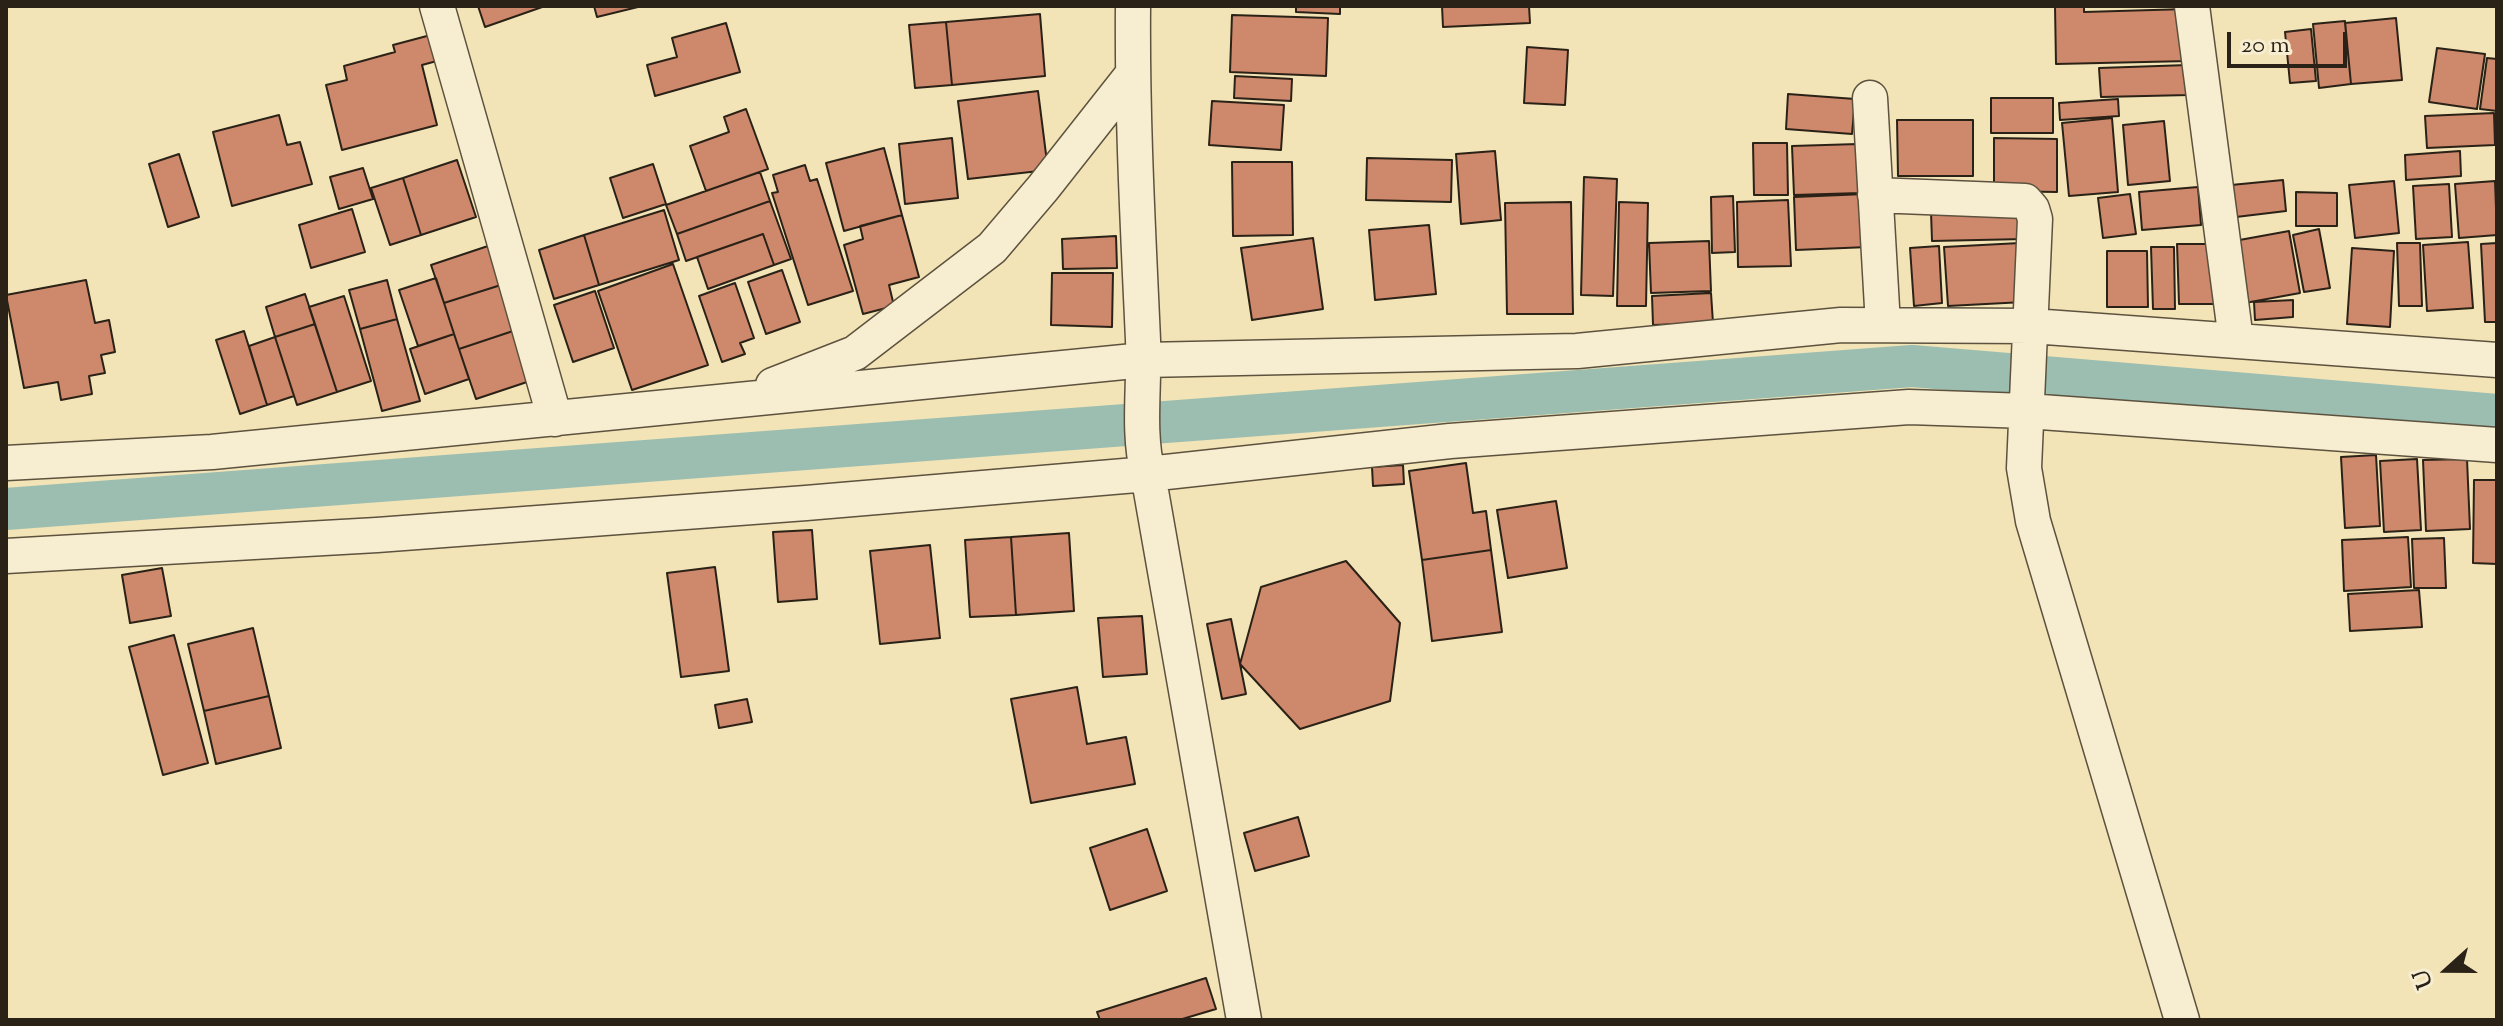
<!DOCTYPE html>
<style>
body{margin:0}
#map{position:relative;width:2503px;height:1026px;overflow:hidden;background:#f2e4b6;font-family:"Sorts Mill Goudy",serif}
canvas{display:block}
.frame{position:absolute;inset:0;border:8px solid #2b2217;pointer-events:none}
.north{position:absolute;left:2407px;top:930px;width:80px;height:80px;-webkit-text-stroke:6px #f7edd0;paint-order:stroke;rotate:249deg;font-size:22px;font-weight:700;line-height:32px;text-align:center;color:#2b2217}
.north::after{content:'';display:block;margin:auto;width:28px;height:36px;background:#2b2217;clip-path:polygon(50% 0,100% 100%,50% 72%,0 100%)}
.scale{position:absolute;left:2227px;top:32px;width:120px;height:36px;box-sizing:border-box;border:4px solid #2b2217;border-top:0;padding-left:10px;font-size:24px;line-height:28px;white-space:nowrap;color:#2b2217;-webkit-text-stroke:6px #f7edd0;paint-order:stroke}
</style>
<div id="map">
<canvas width="2503" height="1026"></canvas>
<div class="frame"></div>
<div class="north">U</div>
<div class="scale">20 m</div>
</div>
<script>
const g = document.querySelector('canvas').getContext('2d');
g.lineJoin = 'round';
function strokePath(path, color, width, dash) {
  g.strokeStyle = color;
  g.lineWidth = width;
  g.lineCap = dash ? 'butt' : 'round';
  g.setLineDash(dash || []);
  g.stroke(path);
}
function fill(path, color) {
  g.fillStyle = color;
  g.fill(path, 'evenodd');
}
const canal = new Path2D(`
 M6 509 1912 366 2497 415`);
const building = new Path2D(`
 M478 6H545L485 27Z
 M594 6H642L597 17Z
 M1296 6H1340V14L1296 12Z
 M1442 6H1529L1530 23 1443 27Z
 M2055 6H2084V12L2187 9 2189 61 2056 64Z
 M1040 14 1045 76 952 85 946 22Z
 M1232 15 1328 18 1326 76 1230 72Z
 M2396 18 2402 80 2351 84 2345 23Z
 M2345 21 2351 84 2319 88 2313 24Z
 M946 22 952 85 915 88 909 25Z
 M726 23 740 72 655 96 647 65 677 57 672 38Z
 M2311 29 2316 81 2290 83 2285 32Z
 M442 32 448 58 422 65 437 125 342 150 326 85 347 80 344 66 395 52 393 45Z
 M1527 47 1568 50 1565 105 1524 103Z
 M2437 48 2485 54 2477 109 2429 102Z
 M2487 58 2497 59V111L2480 109Z
 M2188 65 2189 95 2101 97 2099 68Z
 M1235 76 1292 79 1291 101 1234 98Z
 M1038 91 1048 170 968 179 958 101Z
 M1788 94 1855 99 1852 134 1786 129Z
 M1991 98H2053V133H1991Z
 M2118 99 2119 116 2060 120 2059 103Z
 M1212 101 1284 105 1281 150 1209 145Z
 M746 109 768 169 706 191 690 146 729 132 724 117Z
 M2494 113 2495 145 2427 148 2425 116Z
 M279 115 287 145 300 142 312 184 232 206 213 132Z
 M2112 118 2118 192 2069 196 2062 123Z
 M1897 120H1973V176H1898Z
 M2164 121 2170 181 2128 185 2123 125Z
 M952 138 958 198 905 204 899 144Z
 M1994 138 2057 139V192L1994 191Z
 M1753 143H1787L1788 195H1754Z
 M1858 144 1860 193 1794 195 1792 146Z
 M884 148 902 215 844 231 826 163Z
 M1495 151 1501 220 1461 224 1456 154Z
 M2460 151 2461 176 2406 180 2405 155Z
 M179 154 199 217 168 227 149 164Z
 M1367 158 1452 160 1451 202 1366 200Z
 M457 160 476 217 421 235 403 178Z
 M1232 162H1292L1293 235 1233 236Z
 M653 164 666 204 623 218 610 178Z
 M805 165 810 181 817 179 853 291 808 305 772 193 778 192 773 175Z
 M363 168 373 199 339 209 330 177Z
 M760 172 770 201 677 234 666 205Z
 M1584 177 1617 179 1613 296 1581 295Z
 M403 178 421 235 390 245 371 188Z
 M2283 180 2286 211 2236 217 2231 185Z
 M2394 181 2399 233 2355 238 2349 185Z
 M2495 181 2497 235 2459 238 2455 184Z
 M2449 184 2452 237 2416 239 2413 186Z
 M2198 187 2201 225 2142 230 2139 192Z
 M2296 192 2337 193V226H2296Z
 M1865 194 1868 247 1796 250 1794 197Z
 M2130 194 2136 234 2103 238 2098 198Z
 M1733 196 1735 252 1712 253 1711 197Z
 M1788 200 1791 266 1738 267 1737 202Z
 M770 201 791 259 774 265 763 234 686 261 677 234Z
 M1571 202 1573 314H1507L1505 203Z
 M1619 202 1648 203 1646 306H1617Z
 M352 209 365 252 311 268 299 225Z
 M664 210 679 260 599 285 584 235Z
 M2025 210V239L1932 241 1931 212Z
 M902 215 919 277 889 285 894 306 863 314 844 245 863 239 860 226Z
 M1429 225 1436 294 1375 300 1369 230Z
 M2319 229 2330 288 2304 292 2293 235Z
 M2289 231 2300 293 2245 303 2234 241Z
 M763 234 774 265 708 289 697 257Z
 M584 235 599 285 554 299 539 250Z
 M1116 236 1117 268 1063 269 1062 239Z
 M1313 238 1323 309 1252 320 1241 248Z
 M1709 241 1711 291 1651 293 1649 243Z
 M2468 242 2473 308 2427 311 2423 245Z
 M2020 243 2024 302 1948 306 1944 247Z
 M2397 243H2420L2422 306H2399Z
 M2497 243V322H2485L2481 244Z
 M2177 244H2214L2216 304H2179Z
 M491 245 504 284 444 303 431 265Z
 M1939 246 1942 303 1914 306 1910 248Z
 M2151 247H2174L2175 309H2153Z
 M2352 248 2394 251 2390 327 2347 324Z
 M2107 251H2147L2148 307H2107Z
 M673 264 708 365 632 390 598 291Z
 M782 270 800 322 766 334 748 282Z
 M1052 273H1113L1112 327 1051 325Z
 M436 278 454 334 418 346 399 290Z
 M86 280 95 323 109 320 115 352 101 355 105 373 89 376 92 394 61 400 58 382 24 388 6 295Z
 M387 280 397 319 360 329 349 290Z
 M735 283 754 338 740 343 745 354 722 362 699 296Z
 M504 284 519 329 459 349 444 303Z
 M595 291 614 348 573 362 554 305Z
 M1711 293 1713 323 1653 325 1652 296Z
 M305 294 315 324 275 337 266 307Z
 M344 296 371 381 337 392 309 307Z
 M2293 300V317L2255 320 2254 302Z
 M397 319 420 401 382 411 360 329Z
 M315 324 337 392 297 405 275 337Z
 M519 329 536 379 476 399 459 349Z
 M244 331 267 405 240 414 216 340Z
 M454 334 469 379 425 394 410 349Z
 M275 337 294 396 267 405 249 346Z
 M2376 455 2380 526 2345 528 2341 457Z
 M2417 459 2421 530 2384 532 2380 461Z
 M2467 459 2470 529 2426 531 2423 460Z
 M1466 463 1473 513 1486 511 1491 550 1422 560 1409 471Z
 M1403 465 1404 484 1373 486 1372 467Z
 M2474 480H2497V564L2473 563Z
 M1556 501 1567 568 1508 578 1497 510Z
 M812 530 817 599 778 602 773 532Z
 M1069 533 1074 611 1016 615 1011 537Z
 M1011 537 1016 615 970 617 965 540Z
 M2408 537 2411 587 2344 591 2342 540Z
 M2444 538 2446 588H2414L2412 539Z
 M930 545 940 638 880 644 870 551Z
 M1491 550 1502 632 1432 641 1422 560Z
 M1346 561 1400 623 1390 701 1300 729 1240 664 1261 587Z
 M715 567 729 671 681 677 667 573Z
 M162 568 171 616 130 623 122 575Z
 M2419 590 2422 627 2350 631 2348 594Z
 M1142 616 1147 674 1103 677 1098 618Z
 M1231 619 1246 694 1222 699 1207 624Z
 M253 628 269 696 204 711 188 644Z
 M174 635 208 763 163 775 129 647Z
 M1077 687 1087 744 1126 737 1135 784 1031 803 1011 699Z
 M269 696 281 748 216 764 204 711Z
 M747 699 752 722 719 728 715 705Z
 M1298 817 1309 856 1255 871 1244 833Z
 M1147 829 1167 891 1110 910 1090 848Z
 M1206 978 1216 1009 1179 1020H1100L1097 1012Z`);
const minor = new Path2D(`
 M437 6 555 419
 M1133 6C1132 118 1138 229 1143 340 1145 385 1137 431 1148 474L1244 1020
 M2192 6 2236 340
 M1870 98 1883 325
 M1875 195 2025 201 2032 209 2035 219 2024 468 2033 521 2182 1020
 M773 385 855 353 992 248 1043 188 1132 75
 M6 463 212 452 1144 360 1577 351 1841 325 2032 326 2497 360
 M6 556 377 535 806 503 1148 474 1450 441 1909 407 2027 411 2497 445`);
strokePath(canal, '#9bbeb1', 42);
fill(building, '#ce886c');
strokePath(building, '#2b2217', 2);
strokePath(minor, '#5d523f', 37);
strokePath(minor, '#f7edd0', 34);
</script>
